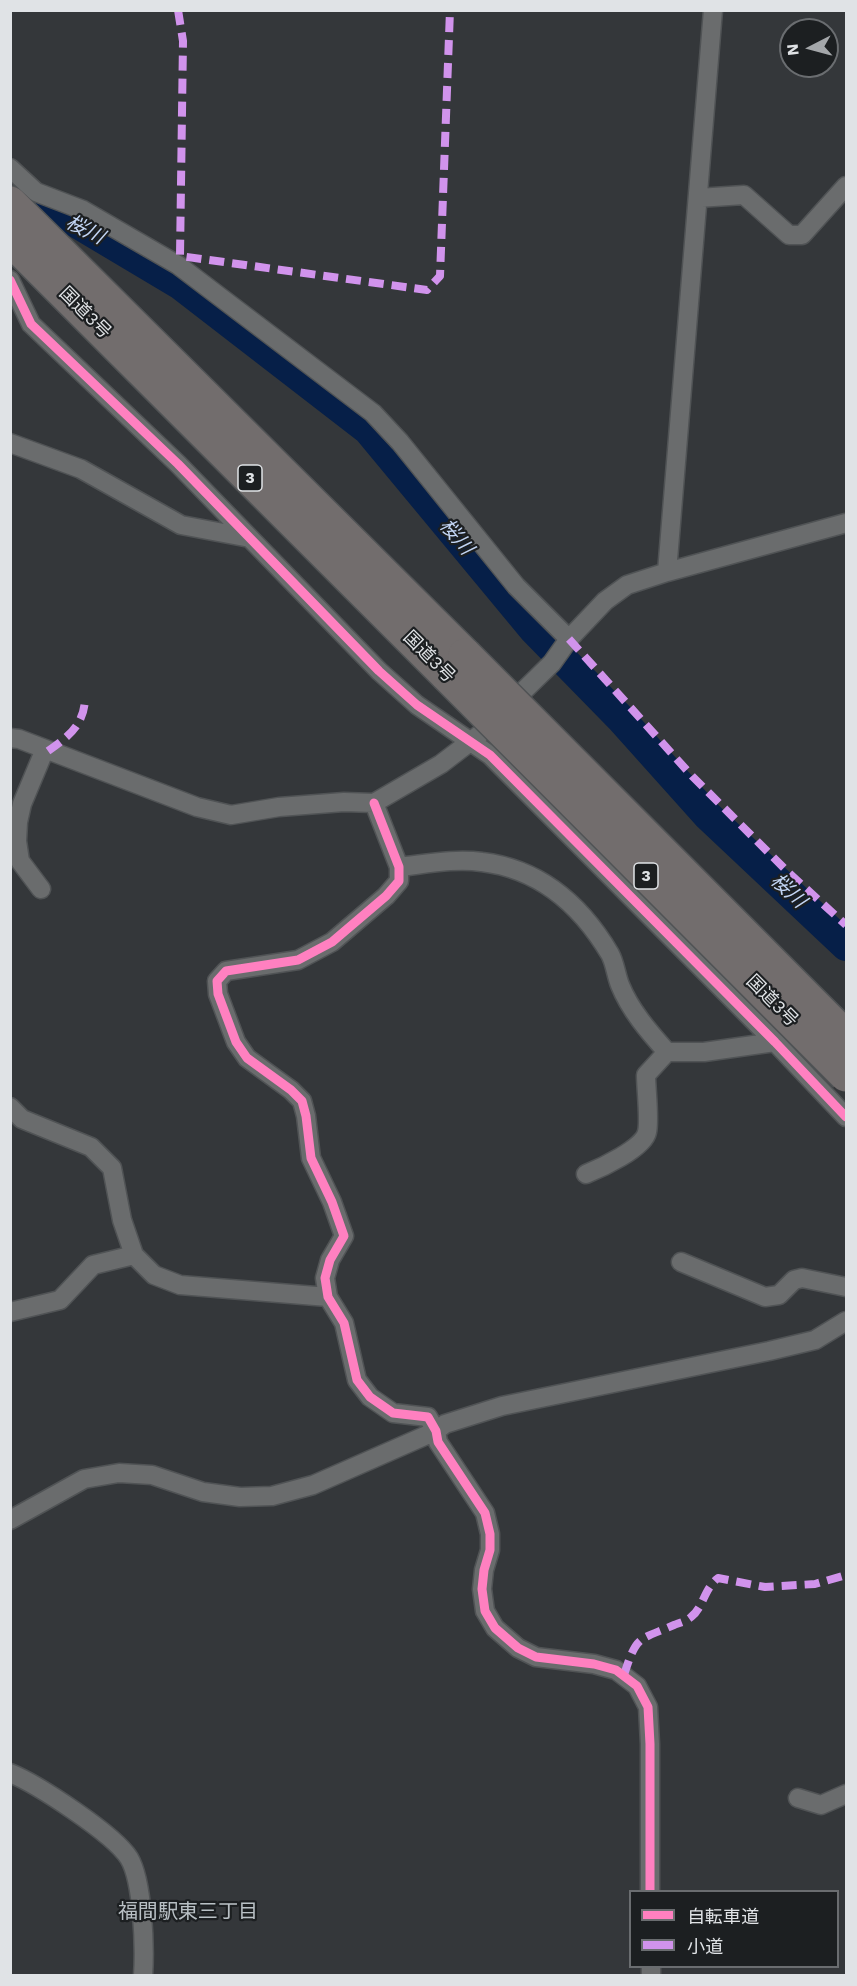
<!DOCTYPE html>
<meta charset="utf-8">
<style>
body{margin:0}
#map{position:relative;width:857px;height:1986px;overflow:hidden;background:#34373a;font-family:"Work Sans","Noto Sans JP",sans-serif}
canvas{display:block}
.frame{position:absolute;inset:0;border:12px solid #e0e3e6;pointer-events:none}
.legend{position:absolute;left:629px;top:1890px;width:210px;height:78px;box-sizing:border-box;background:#1c1f21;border:2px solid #6a6d70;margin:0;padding:8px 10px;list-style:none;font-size:18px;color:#e0e3e6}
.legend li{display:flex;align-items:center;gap:12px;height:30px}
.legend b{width:30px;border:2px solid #6a6d70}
.north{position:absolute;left:779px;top:18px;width:60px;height:60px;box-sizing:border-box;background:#1c1f21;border:2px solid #6a6d70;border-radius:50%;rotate:264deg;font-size:16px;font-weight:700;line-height:24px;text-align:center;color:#e0e3e6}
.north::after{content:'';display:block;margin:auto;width:21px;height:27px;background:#a4a7aa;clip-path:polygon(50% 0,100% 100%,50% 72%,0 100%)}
</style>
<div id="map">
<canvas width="857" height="1986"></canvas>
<div class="frame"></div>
<ul class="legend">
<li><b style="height:8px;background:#ff80c0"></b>自転車道</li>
<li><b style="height:8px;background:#d193ec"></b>小道</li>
</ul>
<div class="north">N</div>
</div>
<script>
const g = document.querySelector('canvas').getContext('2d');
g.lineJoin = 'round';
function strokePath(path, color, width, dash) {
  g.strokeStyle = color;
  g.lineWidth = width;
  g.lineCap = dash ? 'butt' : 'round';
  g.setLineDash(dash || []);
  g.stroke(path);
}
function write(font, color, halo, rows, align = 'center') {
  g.font = font + ' "Work Sans","Noto Sans JP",sans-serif';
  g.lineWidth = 4.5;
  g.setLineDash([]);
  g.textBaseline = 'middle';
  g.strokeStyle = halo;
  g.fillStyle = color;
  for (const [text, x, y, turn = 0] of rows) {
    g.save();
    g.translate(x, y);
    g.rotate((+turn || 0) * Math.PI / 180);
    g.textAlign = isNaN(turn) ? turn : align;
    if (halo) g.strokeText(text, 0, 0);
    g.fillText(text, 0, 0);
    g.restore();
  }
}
const river = new Path2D(`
 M10 204 75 222 179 284 368 430 533 629 621 719 707 815 846 946`);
const street = new Path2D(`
 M10 168 36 192 83 210 178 265 373 413 400 442 516 586 569 639
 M698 198 744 195 789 235H802L846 186
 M10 280 31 324 178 464 379 671 417 705 490 755 775 1042 846 1117
 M10 443 81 469 181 525 250 538
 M667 572 713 10
 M507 707 552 663 569 639 605 601 627 585 667 572 846 523
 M10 738 19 739 197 807 231 815 279 807 344 802 374 803 441 764 479 735
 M374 803 399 867V881L386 896 332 942 298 960 226 971 217 981 218 994 236 1042 247 1058 291 1090 302 1101 306 1116 311 1158 332 1202 344 1236 330 1260 325 1278 328 1297 344 1323 357 1380 370 1397 393 1413 428 1417 436 1431 438 1442 485 1513 490 1534V1550L484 1570 482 1589 485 1611 495 1628 518 1648 536 1657 594 1664 616 1670 637 1686 648 1707 650 1744V1892
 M399 867C426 864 455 858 482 862 540 869 581 905 610 954 615 963 616 975 620 985 630 1010 649 1032 667 1052H704L775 1042
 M41 889 20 861 17 841 18 822 22 804 45 749
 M10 1107 22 1119 91 1147 112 1168 122 1220 134 1255 154 1275 180 1285 328 1297
 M586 1174C601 1168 644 1148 647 1132 650 1121 646 1088 646 1075L667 1052
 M681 1262 765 1297 779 1295 794 1280 802 1278 846 1287
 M10 1312 60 1300 93 1265 134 1255
 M10 1520 84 1479 119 1473 152 1475 203 1492 240 1497 272 1496 313 1485 436 1431 445 1424 502 1406 769 1351 815 1340 846 1321
 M10 1773C37 1784 114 1834 129 1858 143 1881 145 1948 143 1976
 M798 1798 821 1805 846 1794
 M651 1966V1976`);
const highway = new Path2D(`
 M10 203 465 655
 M10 239 447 675`);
const highwayBridge = new Path2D(`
 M465 655 846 1037
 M447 675 846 1075`);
const quiet = new Path2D(`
 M178 10 183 41 180 256 427 290 440 276 450 10
 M569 639 692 776 789 873 846 925
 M48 751C68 737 84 725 85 699
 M624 1675C637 1635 637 1641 674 1625 679 1623 687 1621 691 1617 704 1607 703 1590 718 1578L765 1587 815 1584 846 1575`);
const cycleway = new Path2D(`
 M10 280 31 324 178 464 379 671 417 705 490 755 775 1042 846 1117
 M374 803 399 867V881L386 896 332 942 298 960 226 971 217 981 218 994 236 1042 247 1058 291 1090 302 1101 306 1116 311 1158 332 1202 344 1236 330 1260 325 1278 328 1297 344 1323 357 1380 370 1397 393 1413 428 1417 436 1431 438 1442 485 1513 490 1534V1550L484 1570 482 1589 485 1611 495 1628 518 1648 536 1657 594 1664 616 1670 637 1686 648 1707 650 1744V1892`);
const shields = [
 [250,478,24],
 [646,876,24]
];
const shieldNames = [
 ["3",250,478],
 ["3",646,876]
];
const streetNames = [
 ["国道3号",85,313,45],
 ["国道3号",429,657,45],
 ["国道3号",772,1001,45]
];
const waterNames = [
 ["桜川",85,230,27],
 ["桜川",456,537,50],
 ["桜川",788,891,43]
];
const neighbourhoodNames = [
 ["福間駅東三丁目",188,1912]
];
strokePath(river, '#061f48', 30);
strokePath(street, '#505355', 21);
strokePath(highway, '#505355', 36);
strokePath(street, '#6a6c6d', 18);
strokePath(highway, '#726d6d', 33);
strokePath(highwayBridge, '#505355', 36, []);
strokePath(highwayBridge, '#726d6d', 33);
strokePath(quiet, '#d193ec', 8, [15, 8]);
strokePath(cycleway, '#ff80c0', 9);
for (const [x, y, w] of shields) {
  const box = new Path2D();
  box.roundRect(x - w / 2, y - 13, w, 26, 4.5);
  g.fillStyle = '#1c1f21';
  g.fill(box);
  strokePath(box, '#e0e3e6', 1.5);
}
write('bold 16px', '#e0e3e6', null, shieldNames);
write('18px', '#e0e3e6', '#1c1f21', streetNames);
write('italic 20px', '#c2d5f4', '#1c1f21', waterNames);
write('20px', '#b9c0c5', '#1c1f21', neighbourhoodNames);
</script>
